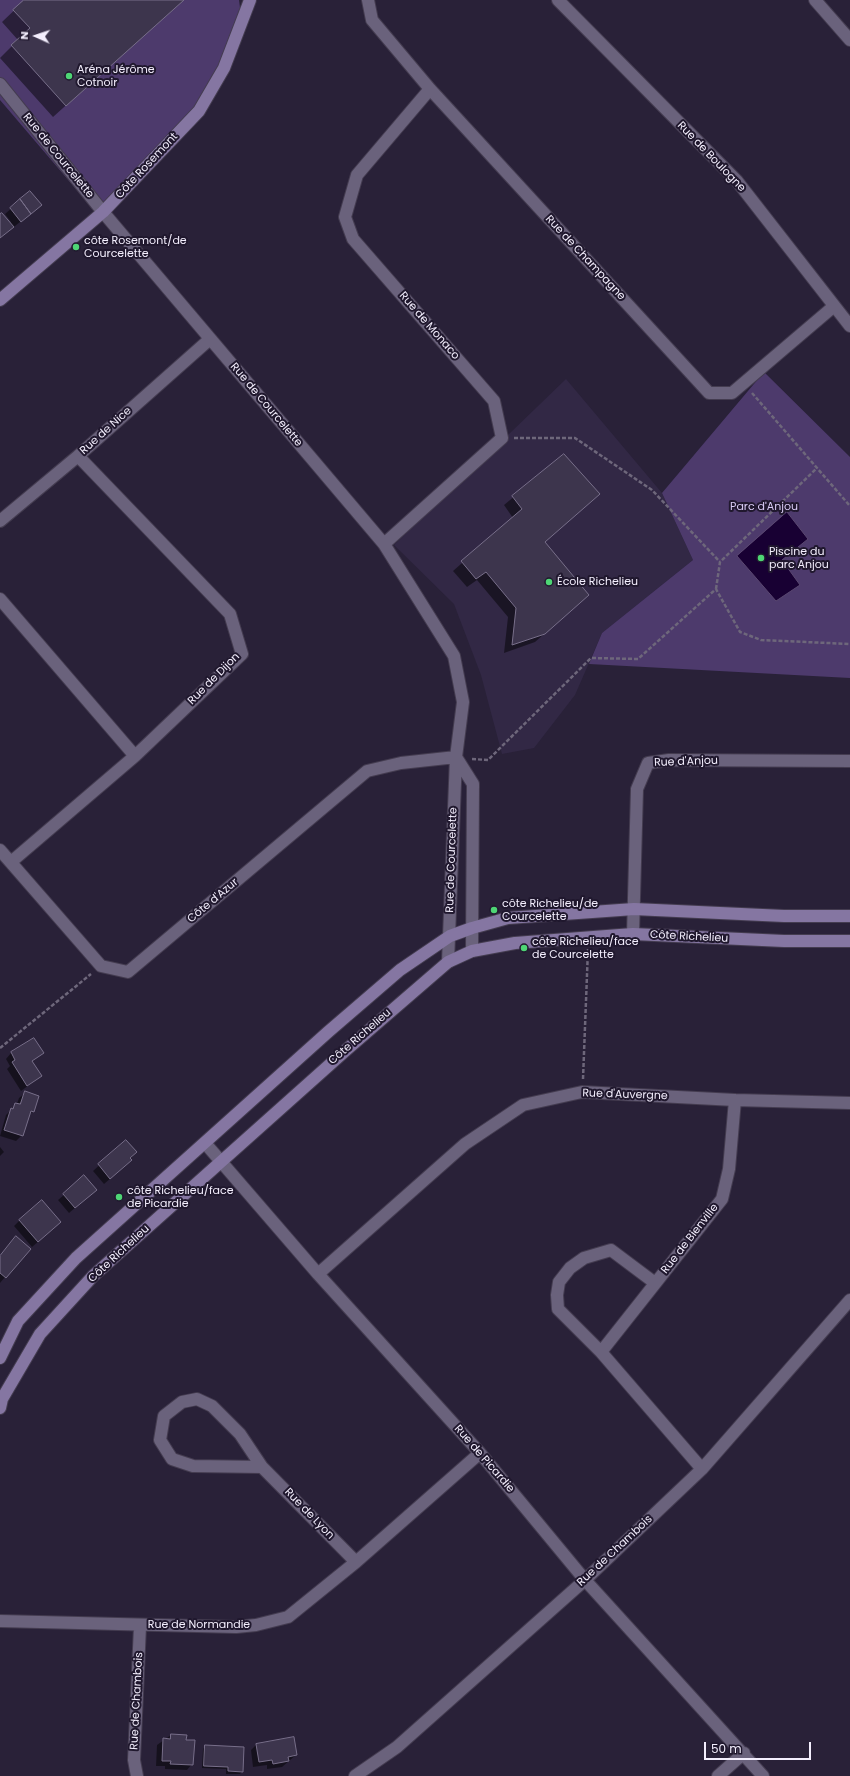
<!DOCTYPE html>
<meta charset="utf-8">
<style>
body{margin:0}
#map{position:relative;width:850px;height:1776px;overflow:hidden;background:#292138;font-family:Poppins,sans-serif}
canvas{display:block}
.north{position:absolute;left:16px;top:16px;width:40px;height:40px;-webkit-text-stroke:3px #20182e;paint-order:stroke;rotate:273deg;font-size:11px;font-weight:700;line-height:16px;text-align:center;color:#f3eefd}
.north::after{content:'';display:block;margin:auto;width:14px;height:18px;background:#f3eefd;clip-path:polygon(50% 0,100% 100%,50% 72%,0 100%)}
.scale{position:absolute;left:704px;top:1742px;width:107px;height:18px;box-sizing:border-box;border:2px solid #f3eefd;border-top:0;padding-left:5px;font-size:12px;line-height:14px;white-space:nowrap;color:#f3eefd;-webkit-text-stroke:3px #20182e;paint-order:stroke}
</style>
<div id="map">
<canvas width="850" height="1776"></canvas>
<div class="north">N</div>
<div class="scale">50 m</div>
</div>
<script>
const g = document.querySelector('canvas').getContext('2d');
g.lineJoin = 'round';
function fill(path, color) {
  g.fillStyle = color;
  g.fill(path, 'evenodd');
}
function strokePath(path, color, width, dash) {
  g.strokeStyle = color;
  g.lineWidth = width;
  g.lineCap = dash ? 'butt' : 'round';
  g.setLineDash(dash || []);
  g.stroke(path);
}
function write(font, color, halo, rows, align = 'center') {
  g.font = font + ' Poppins,sans-serif';
  g.lineWidth = 4;
  g.setLineDash([]);
  g.textBaseline = 'middle';
  g.strokeStyle = halo;
  g.fillStyle = color;
  for (const [text, x, y, turn = 0] of rows) {
    g.save();
    g.translate(x, y);
    g.rotate((+turn || 0) * Math.PI / 180);
    g.textAlign = isNaN(turn) ? turn : align;
    if (halo) g.strokeText(text, 0, 0);
    g.fillText(text, 0, 0);
    g.restore();
  }
}
const built = new Path2D(`
 M566 379 662 493 693 560 602 633 575 695 534 748 502 754 481 675 454 604 394 545Z`);
const green = new Path2D(`
 M0 0H239L241 15 222 65 197 108 99 216 0 100Z
 M764 372 850 457V678L589 664 602 633 693 560 662 493Z`);
const water = new Path2D(`
 M787 512 808 539 782 560 800 585 776 601 737 556Z`);
const shadow = new Path2D(`
 M25 0H183L53 117 0 58 18 40 2 22Z
 M30 192 35 210 0 238V216L10 224 11 222 5 214Z
 M564 455 544 543 578 604 535 642 504 653 508 617 477 580 467 587 453 571 513 518 504 505Z
 M33 1039 42 1053 31 1062 41 1076 21 1091 7 1069 10 1066 6 1059 11 1053Z
 M25 1093 33 1111 28 1116 22 1135 16 1141 0 1136 6 1115 17 1104 19 1098Z
 M126 1141 136 1152 125 1166 104 1184 93 1171Z
 M0 1147 4 1152 0 1156Z
 M64 1195H90L69 1213 58 1200Z
 M20 1220 54 1228 32 1247 14 1226Z
 M0 1256 5 1277 0 1283Z
 M171 1735 185 1741 192 1764 187 1770 165 1769V1766H156L157 1745Z
 M256 1745 296 1755 282 1767 267 1769V1765L253 1767 251 1750Z
 M205 1746 242 1771 240 1774H226V1769L202 1768 203 1749Z`);
const building = new Path2D(`
 M24 0H184L66 106 11 45 30 28 13 10Z
 M30 191 42 205 31 214 20 199Z
 M20 199 31 214 21 222 10 208Z
 M2 213 14 227 0 238V214Z
 M564 454 600 494 545 542 589 595 545 634 512 645 516 608 486 572 476 579 461 561 522 509 512 496Z
 M34 1038 44 1053 32 1061 42 1076 27 1086 12 1062 15 1060 11 1052Z
 M25 1091 39 1096 34 1112 31 1111 23 1136 4 1130 11 1108 13 1109 15 1103 20 1104Z
 M126 1140 137 1152 130 1158 132 1160 110 1179 98 1164Z
 M84 1175 97 1190 75 1208 63 1194Z
 M42 1200 61 1222 38 1242 19 1220Z
 M16 1236 31 1249 6 1278 0 1273V1256Z
 M171 1734 187 1735 186 1740H195L193 1765 170 1764 171 1761H162L163 1738 170 1739Z
 M294 1737 297 1755 288 1757 289 1761 273 1764 272 1760 259 1762 256 1744Z
 M205 1745 244 1747 243 1772 228 1771V1767L204 1766Z`);
const path = new Path2D(`
 M752 393 850 506
 M514 438H575L652 490 720 562
 M716 589 720 562 817 468
 M472 759 488 760 591 658 638 659 716 589 740 632 761 640 850 644
 M0 1048 91 974
 M583 1079 588 949`);
const street = new Path2D(`
 M368 0 372 20 430 89 709 393H732L833 307
 M558 0 737 181 850 326
 M815 0 850 40
 M0 84 103 212 384 544 454 656 463 702 456 757 448 962
 M0 521 78 456 210 339
 M384 544 502 438 494 401 353 239 345 217 357 175 430 89
 M0 599 135 756
 M456 757 473 784 472 951
 M0 850 101 966 128 972 367 771 401 763 456 757
 M11 862 135 756 242 654 230 614 78 456
 M633 934 637 789 648 763 669 760 850 761
 M205 1143 318 1274 480 1453 585 1580 763 1776
 M318 1274 465 1144 523 1105 582 1092 735 1100 850 1103
 M655 1283 611 1250 584 1258 570 1268 559 1282 557 1295 558 1309 601 1352 702 1469
 M601 1352 722 1199 729 1169 735 1100
 M197 1399 212 1406 240 1434 262 1467 193 1466 172 1459 160 1440 164 1416 182 1402Z
 M262 1467 356 1562
 M0 1621 236 1627 256 1625 288 1617 356 1562 480 1453
 M137 1776 134 1760 140 1626
 M355 1776 397 1747 585 1580 702 1469 850 1300
 M718 1776 744 1753`);
const secondary = new Path2D(`
 M0 300 103 212 199 111 224 68 250 0
 M0 1358 18 1321 76 1258 328 1032 400 970 450 936 472 928 508 918 634 909 784 916H850
 M0 1408 2 1399 40 1334 93 1276 345 1051 448 962 472 951 515 943 633 934 784 941H850`);
const markers = [
 [69,76,4,"#4ed675"],
 [76,247,4,"#4ed675"],
 [761,558,4,"#4ed675"],
 [549,582,4,"#4ed675"],
 [494,910,4,"#4ed675"],
 [524,948,4,"#4ed675"],
 [119,1197,4,"#4ed675"]
];
const poiNames = [
 ["Aréna Jérôme",77,70],
 ["Cotnoir",77,83],
 ["côte Rosemont/de",84,241],
 ["Courcelette",84,254],
 ["Piscine du",769,552],
 ["parc Anjou",769,565],
 ["École Richelieu",557,582],
 ["côte Richelieu/de",502,904],
 ["Courcelette",502,917],
 ["côte Richelieu/face",532,942],
 ["de Courcelette",532,955],
 ["côte Richelieu/face",127,1191],
 ["de Picardie",127,1204]
];
const streetNames = [
 ["Rue de Courcelette",58,156,51],
 ["Rue de Boulogne",711,157,46],
 ["Côte Rosemont",147,166,-47],
 ["Rue de Champagne",585,258,47],
 ["Rue de Monaco",429,326,49],
 ["Rue de Courcelette",266,405,50],
 ["Rue de Nice",106,431,-42],
 ["Rue de Dijon",214,679,-45],
 ["Rue d'Anjou",686,762,-2],
 ["Rue de Courcelette",452,860,-88],
 ["Côte d'Azur",213,901,-40],
 ["Côte Richelieu",689,937,3],
 ["Côte Richelieu",360,1037,-41],
 ["Rue d'Auvergne",625,1095,2],
 ["Rue de Bienville",690,1239,-52],
 ["Côte Richelieu",119,1254,-43],
 ["Rue de Picardie",484,1459,49],
 ["Rue de Lyon",309,1514,46],
 ["Rue de Chambois",615,1551,-43],
 ["Rue de Normandie",199,1625],
 ["Rue de Chambois",137,1701,-87]
];
const parkNames = [
 ["Parc d'Anjou",764,507]
];
fill(built, '#322845');
fill(green, '#4d3a6c');
fill(water, '#180033');
strokePath(water, '#5a4770', 1);
fill(shadow, '#0007');
fill(building, '#3d354d');
strokePath(building, '#786f8a', 1);
strokePath(street, '#443c50', 14);
strokePath(secondary, '#443c50', 14);
strokePath(path, '#6e677b', 2.5, [4, 2]);
strokePath(street, '#6a627c', 12);
strokePath(secondary, '#8576a2', 12);
for (const [x, y, r, color] of markers) {
  const dot = new Path2D();
  dot.arc(x, y, r, 0, 2 * Math.PI);
  g.fillStyle = color;
  g.fill(dot);
  strokePath(dot, '#20182e', 1.5);
}
write('11px', '#f3eefd', '#20182e', poiNames, 'left');
write('11px', '#f3eefd', '#20182e', streetNames);
write('11px', '#d9cbf5', '#20182e', parkNames);
</script>
